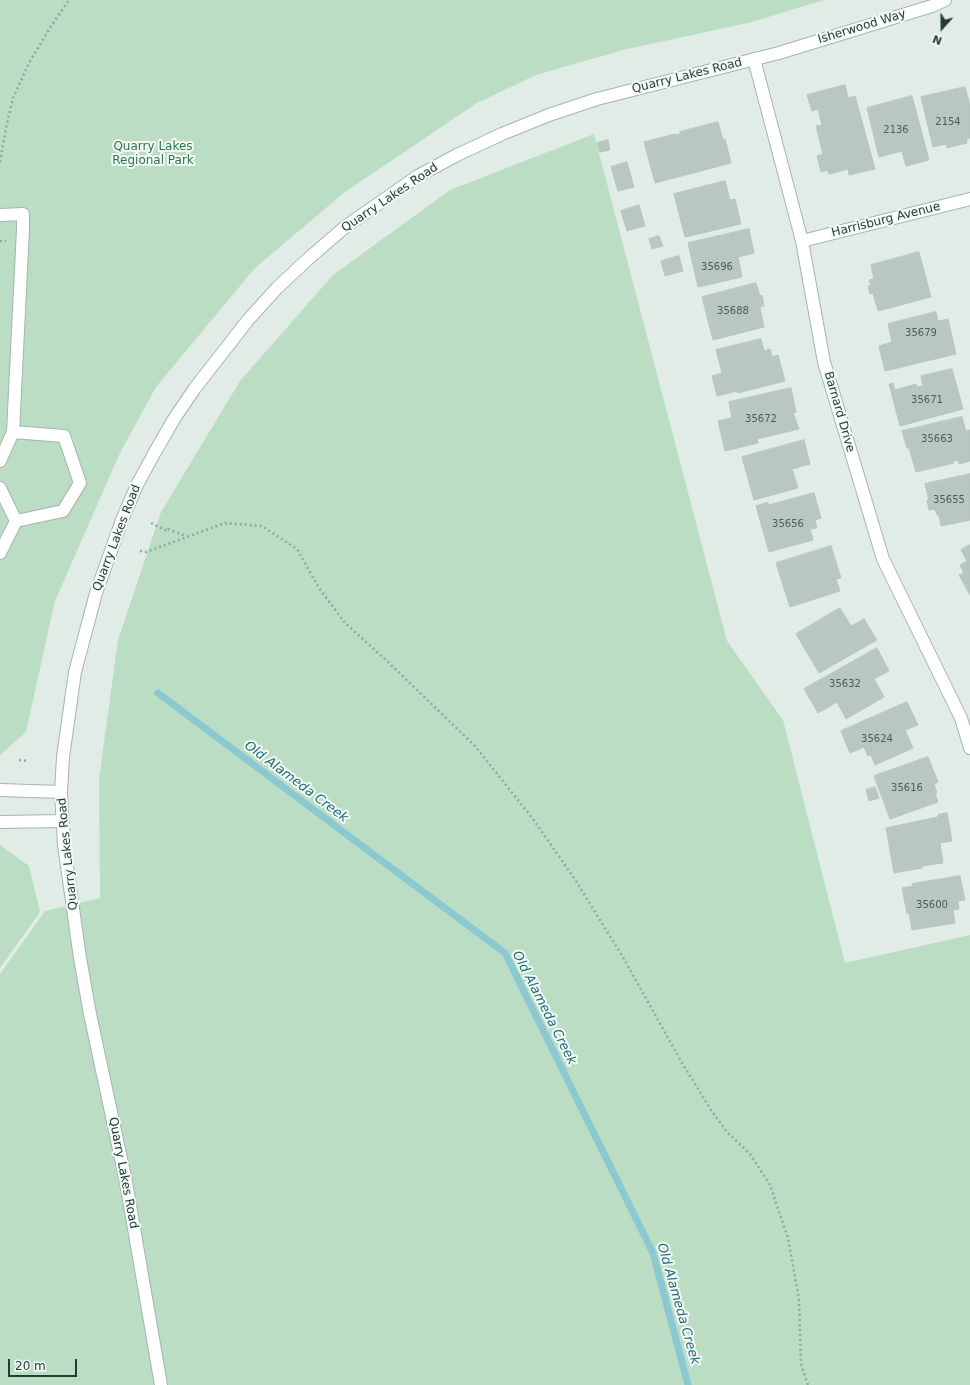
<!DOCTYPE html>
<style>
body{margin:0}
#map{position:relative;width:970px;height:1385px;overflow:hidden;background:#e2ece7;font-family:"DejaVu Sans",sans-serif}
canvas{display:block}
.north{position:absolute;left:922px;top:8px;width:40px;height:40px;-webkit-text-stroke:3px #f3f9f6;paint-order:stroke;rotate:201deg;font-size:11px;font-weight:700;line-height:16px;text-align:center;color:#223d35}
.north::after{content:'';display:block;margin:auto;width:14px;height:18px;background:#223d35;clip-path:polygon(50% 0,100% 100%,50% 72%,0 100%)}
.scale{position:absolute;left:8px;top:1359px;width:69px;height:18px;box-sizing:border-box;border:2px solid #223d35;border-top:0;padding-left:5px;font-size:12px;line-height:14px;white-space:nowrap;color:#223d35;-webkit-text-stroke:3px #f3f9f6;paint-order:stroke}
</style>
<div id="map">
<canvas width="970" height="1385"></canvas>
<div class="north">N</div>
<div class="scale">20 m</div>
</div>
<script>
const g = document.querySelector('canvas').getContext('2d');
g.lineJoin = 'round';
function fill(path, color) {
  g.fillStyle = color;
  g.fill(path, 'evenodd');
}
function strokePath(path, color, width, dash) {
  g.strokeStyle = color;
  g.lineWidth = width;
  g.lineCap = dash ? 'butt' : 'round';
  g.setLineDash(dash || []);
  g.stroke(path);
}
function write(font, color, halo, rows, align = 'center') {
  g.font = font + ' "DejaVu Sans",sans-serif';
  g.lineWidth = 4;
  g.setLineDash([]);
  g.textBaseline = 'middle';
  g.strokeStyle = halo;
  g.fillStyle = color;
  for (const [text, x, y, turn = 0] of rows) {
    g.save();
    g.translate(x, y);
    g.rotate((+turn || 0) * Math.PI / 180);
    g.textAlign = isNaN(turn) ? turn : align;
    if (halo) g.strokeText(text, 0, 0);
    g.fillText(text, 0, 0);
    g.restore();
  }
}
const green = new Path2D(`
 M0 0H824L752 22 623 50 536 75 477 103 345 192 255 268 156 387 120 453 55 601 26 732 0 755Z
 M594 134 727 641 783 720 845 963 970 935V1385H0V974L45 911 100 898 99 779 118 640 161 512 240 381 333 275 450 190Z
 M0 845 29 866 40 912 0 968Z`);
const stream = new Path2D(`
 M158 693 505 953 653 1253 688 1385`);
const building = new Path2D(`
 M845 85 848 98 855 96 875 169 849 175 848 169 829 174 827 170 821 172 817 156 823 154 816 126 822 125 818 109 812 111 807 95Z
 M965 87 970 106V138L966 139 967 143 947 148 946 144 933 147 921 97Z
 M912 96 929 160 906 166 902 151 879 157 867 108Z
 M718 122 723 140 725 139 731 163 655 183 644 142 675 134 676 135 680 134V132Z
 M608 140 610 150 600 152 597 143Z
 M627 162 634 187 618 191 611 167Z
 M725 181 730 200 735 199 741 224 685 237 674 194Z
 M639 205 645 226 627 231 621 211Z
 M749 229 754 253 738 257 742 277 698 287 688 243Z
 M659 236 663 246 652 249 649 239Z
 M919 252 931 297 878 311 873 293 870 294 868 286 871 285 869 280 874 279 871 265Z
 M679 256 683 271 665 276 661 261Z
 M756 283 760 296 762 295 764 306 760 307 764 327 713 340 702 297Z
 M936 312 938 321 948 319 956 354 885 371 879 346 892 342 888 324Z
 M761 339 764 351 770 349 772 357 778 355 785 381 738 393 737 391 717 396 712 376 722 373 716 350Z
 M952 369 963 409 900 426 889 384 893 383 895 390 916 384 917 387 923 386 921 376Z
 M791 388 796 412 793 413 799 429 757 439 758 443 725 451 718 421 732 418 729 402Z
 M962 417 966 431 970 430V461L959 464 958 460 953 461 954 463 916 472 909 448H907L902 431Z
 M804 440 810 464 792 469 798 488 754 500 742 457Z
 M970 474V520L941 526 939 515H937L935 509 929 510 927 500H929L925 484Z
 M814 493 821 518 815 520 817 528 810 529 813 540 769 552 756 506 768 502V505Z
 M970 545V595L959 575 964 573 960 565 967 561 961 550Z
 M831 546 841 578 836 579 840 591 790 607 776 563Z
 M840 608 851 626 864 619 877 640 819 673 796 634Z
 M877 648 889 671 874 679 884 697 846 719 837 702 818 713 804 689Z
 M907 702 918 725 905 730 913 748 875 765 871 755 868 756 864 747 850 753 841 731Z
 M928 757 938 782 934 784 937 793H935L938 802 890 819 874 776Z
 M875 787 879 798 869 801 866 790Z
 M947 813 952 841 940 843 943 863 922 866V868L894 873 886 828 938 817V815Z
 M960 876 965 900 958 901 959 909 953 910 955 923 912 930 909 913H907L902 888 913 886 912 884Z`);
const path = new Path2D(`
 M0 162 6 128 13 98 29 63 51 26 69 0
 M0 241H6
 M151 523 167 531 168 529 186 536
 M140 551 146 552 225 523 262 526 297 549 319 588 345 623 387 661 475 746 533 819 576 881 624 959 682 1063 711 1110 727 1132 750 1154 770 1185 788 1238 799 1299 801 1364 808 1385
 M19 760 28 761`);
const minor = new Path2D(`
 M754 59 802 241 824 362 883 559 961 718 970 748
 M0 215 23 214V229L13 432
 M802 241 970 199
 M0 461 13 432 64 436 80 483 63 511 16 521
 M0 488 16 521
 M0 553 16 521
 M0 790 61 792
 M0 822 62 821
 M161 1385 126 1182 90 1014 80 958 64 845 61 792 63 757 75 672 96 593 122 520 137 485 155 452 174 419 195 388 248 320 277 288 308 259 345 227 418 176 457 155 502 134 549 115 597 99 779 53 932 6 945 0`);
const numberNames = [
 ["2154",948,122],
 ["2136",896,130],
 ["35696",717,267],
 ["35688",733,311],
 ["35679",921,333],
 ["35671",927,400],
 ["35672",761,419],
 ["35663",937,439],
 ["35655",949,500],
 ["35656",788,524],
 ["35632",845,684],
 ["35624",877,739],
 ["35616",907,788],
 ["35600",932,905]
];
const streetNames = [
 ["Isherwood Way",862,27,-17],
 ["Quarry Lakes Road",687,76,-14],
 ["Quarry Lakes Road",390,198,-34],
 ["Harrisburg Avenue",886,220,-14],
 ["Barnard Drive",839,412,74],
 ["Quarry Lakes Road",117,538,-69],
 ["Quarry Lakes Road",68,854,-96],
 ["Quarry Lakes Road",123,1173,79]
];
const parkNames = [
 ["Quarry Lakes",153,147],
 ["Regional Park",153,161]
];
const waterNames = [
 ["Old Alameda Creek",296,782,37],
 ["Old Alameda Creek",544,1008,63],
 ["Old Alameda Creek",678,1304,74]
];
fill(green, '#bbddc3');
strokePath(stream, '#8bc8d1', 7);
fill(building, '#b8c7c0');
strokePath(building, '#b5c6be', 1);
strokePath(minor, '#a5b4ae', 14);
strokePath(path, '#83afa0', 2.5, [2, 3]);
strokePath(minor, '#fff', 12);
write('10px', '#486058', null, numberNames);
write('12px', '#223d35', '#f3f9f6', streetNames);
write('12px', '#2d7446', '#f3f9f6', parkNames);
write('italic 13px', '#1d6c79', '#f3f9f6', waterNames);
</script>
